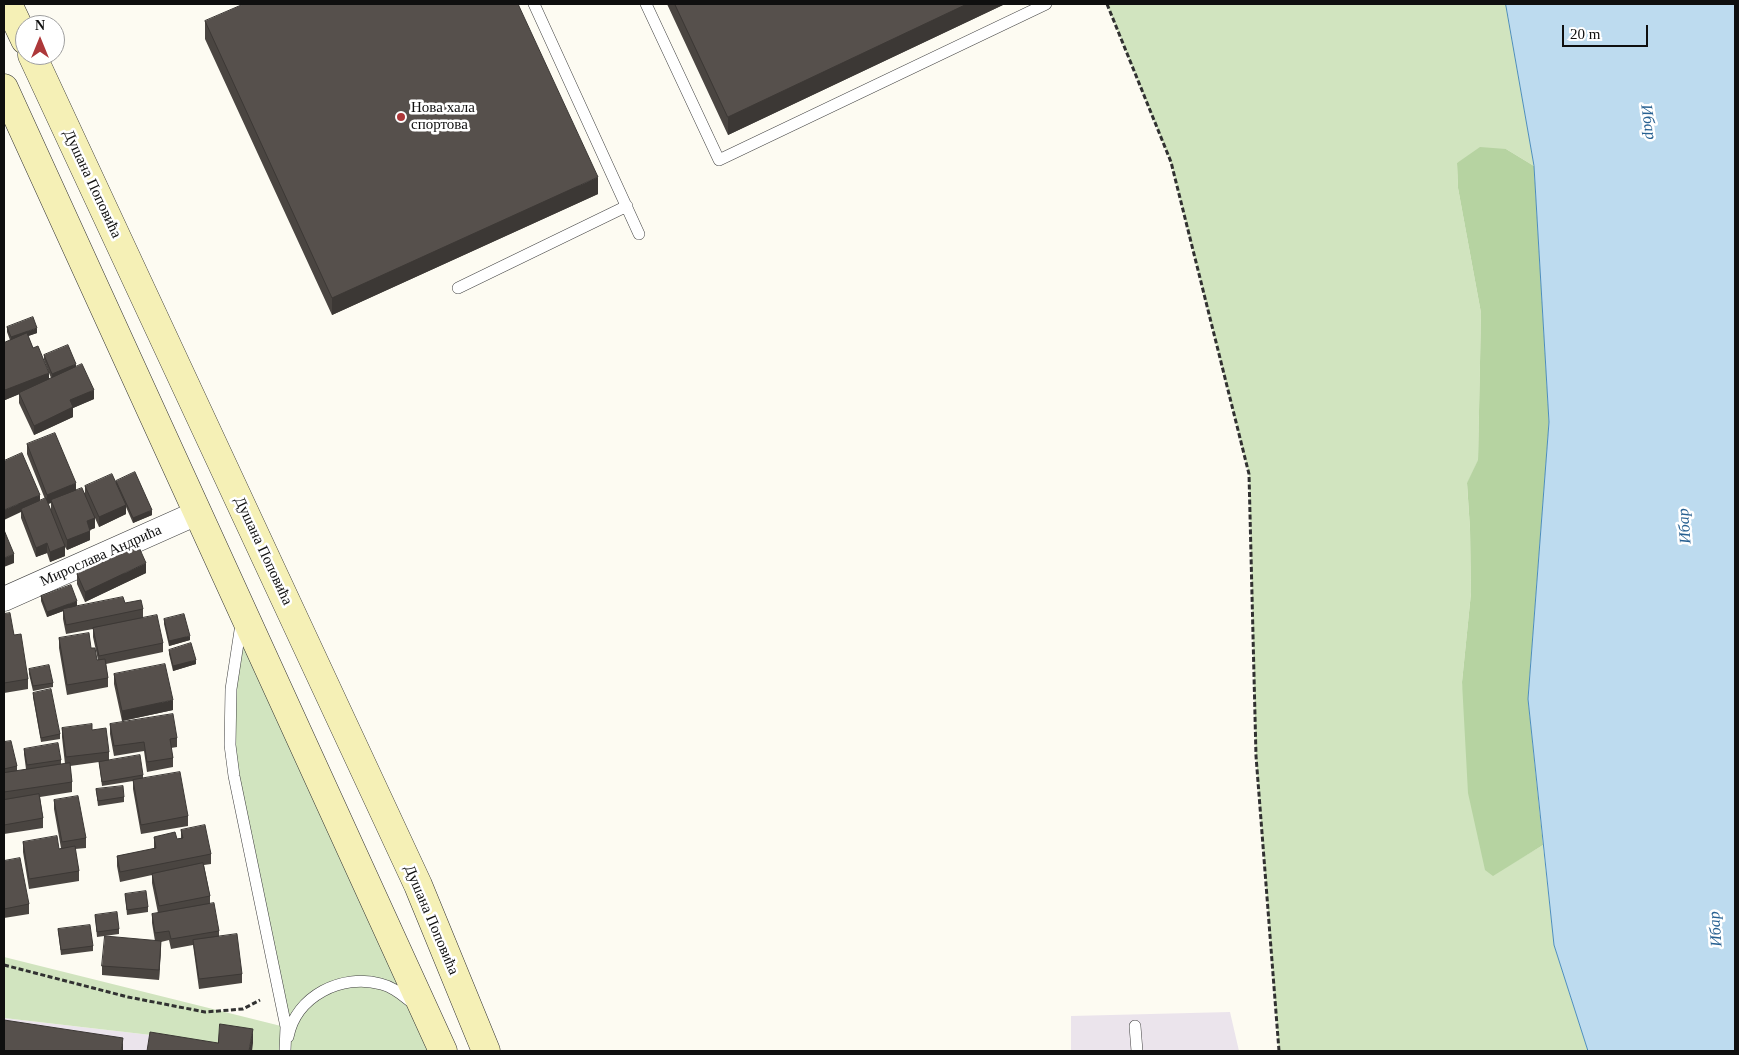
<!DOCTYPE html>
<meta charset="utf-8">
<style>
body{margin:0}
#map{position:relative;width:1739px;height:1055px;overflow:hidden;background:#fdfbf2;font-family:Georgia,serif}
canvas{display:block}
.frame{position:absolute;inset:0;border:5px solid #0f0f0f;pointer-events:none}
.north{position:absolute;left:15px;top:15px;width:50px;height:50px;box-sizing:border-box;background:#fff;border:1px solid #9f9f9f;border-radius:50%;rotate:0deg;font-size:14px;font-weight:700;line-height:20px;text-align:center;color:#0f0f0f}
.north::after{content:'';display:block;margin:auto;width:18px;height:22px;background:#ad383a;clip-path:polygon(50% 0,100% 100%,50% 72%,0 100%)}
.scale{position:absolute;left:1562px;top:25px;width:86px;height:22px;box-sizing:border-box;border:2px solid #0f0f0f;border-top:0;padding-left:6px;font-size:15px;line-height:18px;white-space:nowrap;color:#0f0f0f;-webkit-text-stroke:4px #fff;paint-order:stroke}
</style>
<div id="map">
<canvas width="1739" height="1055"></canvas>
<div class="frame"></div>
<div class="north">N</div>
<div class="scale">20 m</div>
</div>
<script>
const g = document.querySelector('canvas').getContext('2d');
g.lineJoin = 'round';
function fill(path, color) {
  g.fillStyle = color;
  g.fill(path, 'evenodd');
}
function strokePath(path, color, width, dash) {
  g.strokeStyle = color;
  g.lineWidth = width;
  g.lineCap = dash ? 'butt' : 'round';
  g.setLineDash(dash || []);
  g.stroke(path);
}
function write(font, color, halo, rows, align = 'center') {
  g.font = font + ' Georgia,serif';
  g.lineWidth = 5;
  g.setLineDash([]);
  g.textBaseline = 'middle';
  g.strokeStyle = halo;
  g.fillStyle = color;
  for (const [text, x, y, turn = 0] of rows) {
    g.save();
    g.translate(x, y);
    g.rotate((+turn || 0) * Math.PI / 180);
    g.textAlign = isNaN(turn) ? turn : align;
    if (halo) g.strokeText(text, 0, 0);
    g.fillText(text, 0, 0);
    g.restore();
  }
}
const industrial = new Path2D(`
 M1230 1012 1239 1051H1071V1016Z
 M4 1018 194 1040 256 1051H4Z`);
const green = new Path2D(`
 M1107 4H1506L1534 166 1506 149 1457 163 1458 188 1481 313 1478 461 1467 484 1470 529 1471 593 1462 682 1493 875 1543 845 1554 945 1588 1051H1279L1256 756 1249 474 1171 162Z
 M243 612 443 1051H256L194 1040 4 1018V957L285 1027 230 745Z`);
const forest = new Path2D(`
 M1480 147 1506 149 1534 166 1549 422 1528 699 1543 845 1493 876 1485 870 1468 793 1462 682 1471 593 1470 529 1467 483 1478 460 1481 313 1458 188 1457 163Z`);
const water = new Path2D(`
 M1506 4H1735V1051H1588L1554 945 1528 699 1549 422 1534 166Z`);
const path = new Path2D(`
 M1107 4 1171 162 1249 474 1256 756 1279 1051
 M4 965 128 997 205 1012 243 1009 260 1000`);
const service = new Path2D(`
 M534 4 639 234
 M646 4 719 160 1046 4
 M458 288 627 206
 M241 624 231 689 230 745 234 776 286 1027 285 1051
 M1135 1026 1137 1051
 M288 1037C296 996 342 973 381 984 394 987 403 996 414 1004`);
const minor = new Path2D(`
 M4 599 197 513`);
const secondary = new Path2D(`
 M8 4 25 40
 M32 55 418 885 486 1051
 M4 88 443 1051`);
const wall = new Path2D(`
 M667 4H1005L728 135Z
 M205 21 598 194 332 315 205 39Z
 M7 327 37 333 28 336 33 348 49 379 51 378 44 360V355L76 367 94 399 73 408V417L34 435 19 403V394L5 400 4 396V343L10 340 7 332Z
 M27 444 76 490 85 493V486L116 484V481L152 515 133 523 126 507V514L99 527 95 518V528L90 530V540L67 550 65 547V556L50 562 47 553 36 557 21 518V512L4 461 40 501 45 499 27 454ZM51 503V510L48 504Z
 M146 573 85 602 77 584V574Z
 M41 596 77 606 74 607 125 603 143 609V618L163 643V652L106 664 108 678V687L67 695 59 648V638L91 648 97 660H98L93 637V629L66 634 63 619V611L47 617 41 601Z
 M4 614 14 635 28 679V689L4 693Z
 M164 619 190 640 169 646 164 624Z
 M169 650 196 664 173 671 169 654Z
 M29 669 53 683V687L33 691 29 674Z
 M114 674 173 710 122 721 114 684Z
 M33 693 60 734V739L41 742 33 697Z
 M110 724 177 738V747L171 748 173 758V767L147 772 144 751 114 756 110 734Z
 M62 728 92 730 109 752V760L143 775V778L188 816V826L141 834 133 789V781L102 786 99 762 70 766 72 782V792L40 797 43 818V828L4 834V742L17 766V771L26 769 24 754V749L61 760V764H65L62 737Z
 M96 789 124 797V802L98 806Z
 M54 800 86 838V848L75 849 79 871V881L29 889 23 852V842L59 849 61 848 54 809Z
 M181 830 211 854V864L204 865 210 896V904L219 931V936L242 974V983L199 989 193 945 171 949 169 940 161 942 159 980 102 975V966L155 941 152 923V914L158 913 152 883V875L120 882 117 866V856L154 849V837L177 839 181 838Z
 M4 861 29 904V914L4 918Z
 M125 894 148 907V912L127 915Z
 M95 915 119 929V934L97 937Z
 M58 929 93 946V951L61 955Z`);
const shadedWall = new Path2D(`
 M967 4H1005L728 135V117Z
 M598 177V194L332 315V298Z
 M37 328V333L11 342V337Z
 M76 364V369L52 379V374Z
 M49 373V382L5 400V390Z
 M94 390V399L73 408V417L34 435V426L70 400Z
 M5 441V450L4 451V442Z
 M76 483V493L51 500V503L47 504V495Z
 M40 495V504L21 509V512L4 520V510Z
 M126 505V514L99 527V517Z
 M152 510V515L133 523V518Z
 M95 518V528L87 531V521Z
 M90 531V540L67 550V540Z
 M47 543V553L36 557V548Z
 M65 546V556L50 562V552Z
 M14 554V563L4 567V558Z
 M146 563V573L85 602V592Z
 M77 601V606L47 617V612Z
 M190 636V640L169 646V641Z
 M196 660V664L173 671V666Z
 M173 700V710L122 721V711Z
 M161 941V951L159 980V970Z
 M253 1029V1043L252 1051H249Z
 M123 1038V1051H121Z`);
const building = new Path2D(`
 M244 4H518L598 177 332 298 205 21Z
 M675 4H967L728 117Z
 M33 317 37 328 11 337 7 327Z
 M27 333 33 348 38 346 49 373 5 390 4 387V343Z
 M68 345 76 364 52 374 44 355Z
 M82 364 94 390 70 400 73 407 34 426 19 393Z
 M55 433 76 483 47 495 27 444Z
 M22 453 40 495 4 510V461Z
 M135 472 152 510 133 518 116 481Z
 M112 474 126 505 99 517 85 486Z
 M82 488 95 518 87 521 90 531 67 540 51 500Z
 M46 498 65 546 50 552 47 543 36 548 21 509Z
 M4 530 14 554 4 558Z
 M138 545 146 563 85 592 77 574Z
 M71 585 77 601 47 612 41 596Z
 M123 597 125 603 141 600 143 609 66 625 63 609Z
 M10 613 14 635 21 634 28 679 4 683V614Z
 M184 614 190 636 169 641 164 619Z
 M157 615 163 643 99 656 93 628Z
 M89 633 91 648H95L97 660 105 659 108 678 67 685 59 638Z
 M191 643 196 660 173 666 169 650Z
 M165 664 173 700 122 711 114 674Z
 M49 665 53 683 33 686 29 669Z
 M51 689 60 734 41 738 33 693Z
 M173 714 177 738 170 739 173 758 147 762 144 742 114 746 110 724Z
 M92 724V730L106 728 109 752 66 757 62 728Z
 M11 741 17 766 4 769V742Z
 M58 743 61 760 27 765 24 749Z
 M140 755 143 775 102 782 99 762Z
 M70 763 72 782 4 792V773Z
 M180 772 188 816 141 825 133 780Z
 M123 786 124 797 98 801 96 789Z
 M39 794 43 818 4 825V800Z
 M78 796 86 838 62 842 54 800Z
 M205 825 211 854 120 872 117 856 156 848 154 837 175 832 177 839 183 838 181 830Z
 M57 836 59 849 75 846 79 871 29 879 23 842Z
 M20 858 29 904 4 909V861Z
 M203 863 210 896 159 906 152 874Z
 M146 891 148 907 127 910 125 894Z
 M214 903 219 931 171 939 169 931 155 933 152 914Z
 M117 912 119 929 97 932 95 915Z
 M90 925 93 946 61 950 58 929Z
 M237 934 242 974 199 979 193 940Z
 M105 936 161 941 159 970 102 966Z
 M4 1020 123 1038 121 1051H4Z
 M220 1024 253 1029 249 1051H147L150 1032 218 1043Z`);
const markers = [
 [401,117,5,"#ad383a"]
];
const poiNames = [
 ["Нова хала",411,108],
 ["спортова",411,125]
];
const streetNames = [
 ["Душана Поповића",92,184,65],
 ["Душана Поповића",263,551,65],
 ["Мирослава Андрића",101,556,-24],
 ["Душана Поповића",431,920,67]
];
const waterNames = [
 ["Ибар",1648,122,82],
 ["Ибар",1685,526,-94],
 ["Ибар",1716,929,-94]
];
fill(industrial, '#ebe4ec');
fill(green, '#d1e4bf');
fill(forest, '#b6d3a1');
fill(water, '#bddbef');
strokePath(water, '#4d8dbc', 1);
strokePath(service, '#424242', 12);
strokePath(minor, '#424242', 25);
strokePath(secondary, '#313131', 29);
strokePath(path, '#313131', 3, [5, 2.5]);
strokePath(service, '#fff', 11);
strokePath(minor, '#fff', 24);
strokePath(secondary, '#f5f0b6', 28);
fill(wall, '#4a4541');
fill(shadedWall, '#3c3835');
fill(building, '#56504c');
strokePath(building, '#3c3835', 1);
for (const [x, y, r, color] of markers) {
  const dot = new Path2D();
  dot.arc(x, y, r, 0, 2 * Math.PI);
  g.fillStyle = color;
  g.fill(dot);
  strokePath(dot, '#fff', 2);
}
write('15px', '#0f0f0f', '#fff', poiNames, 'left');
write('15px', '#0f0f0f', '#fff', streetNames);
write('italic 16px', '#276091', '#fff', waterNames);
</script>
